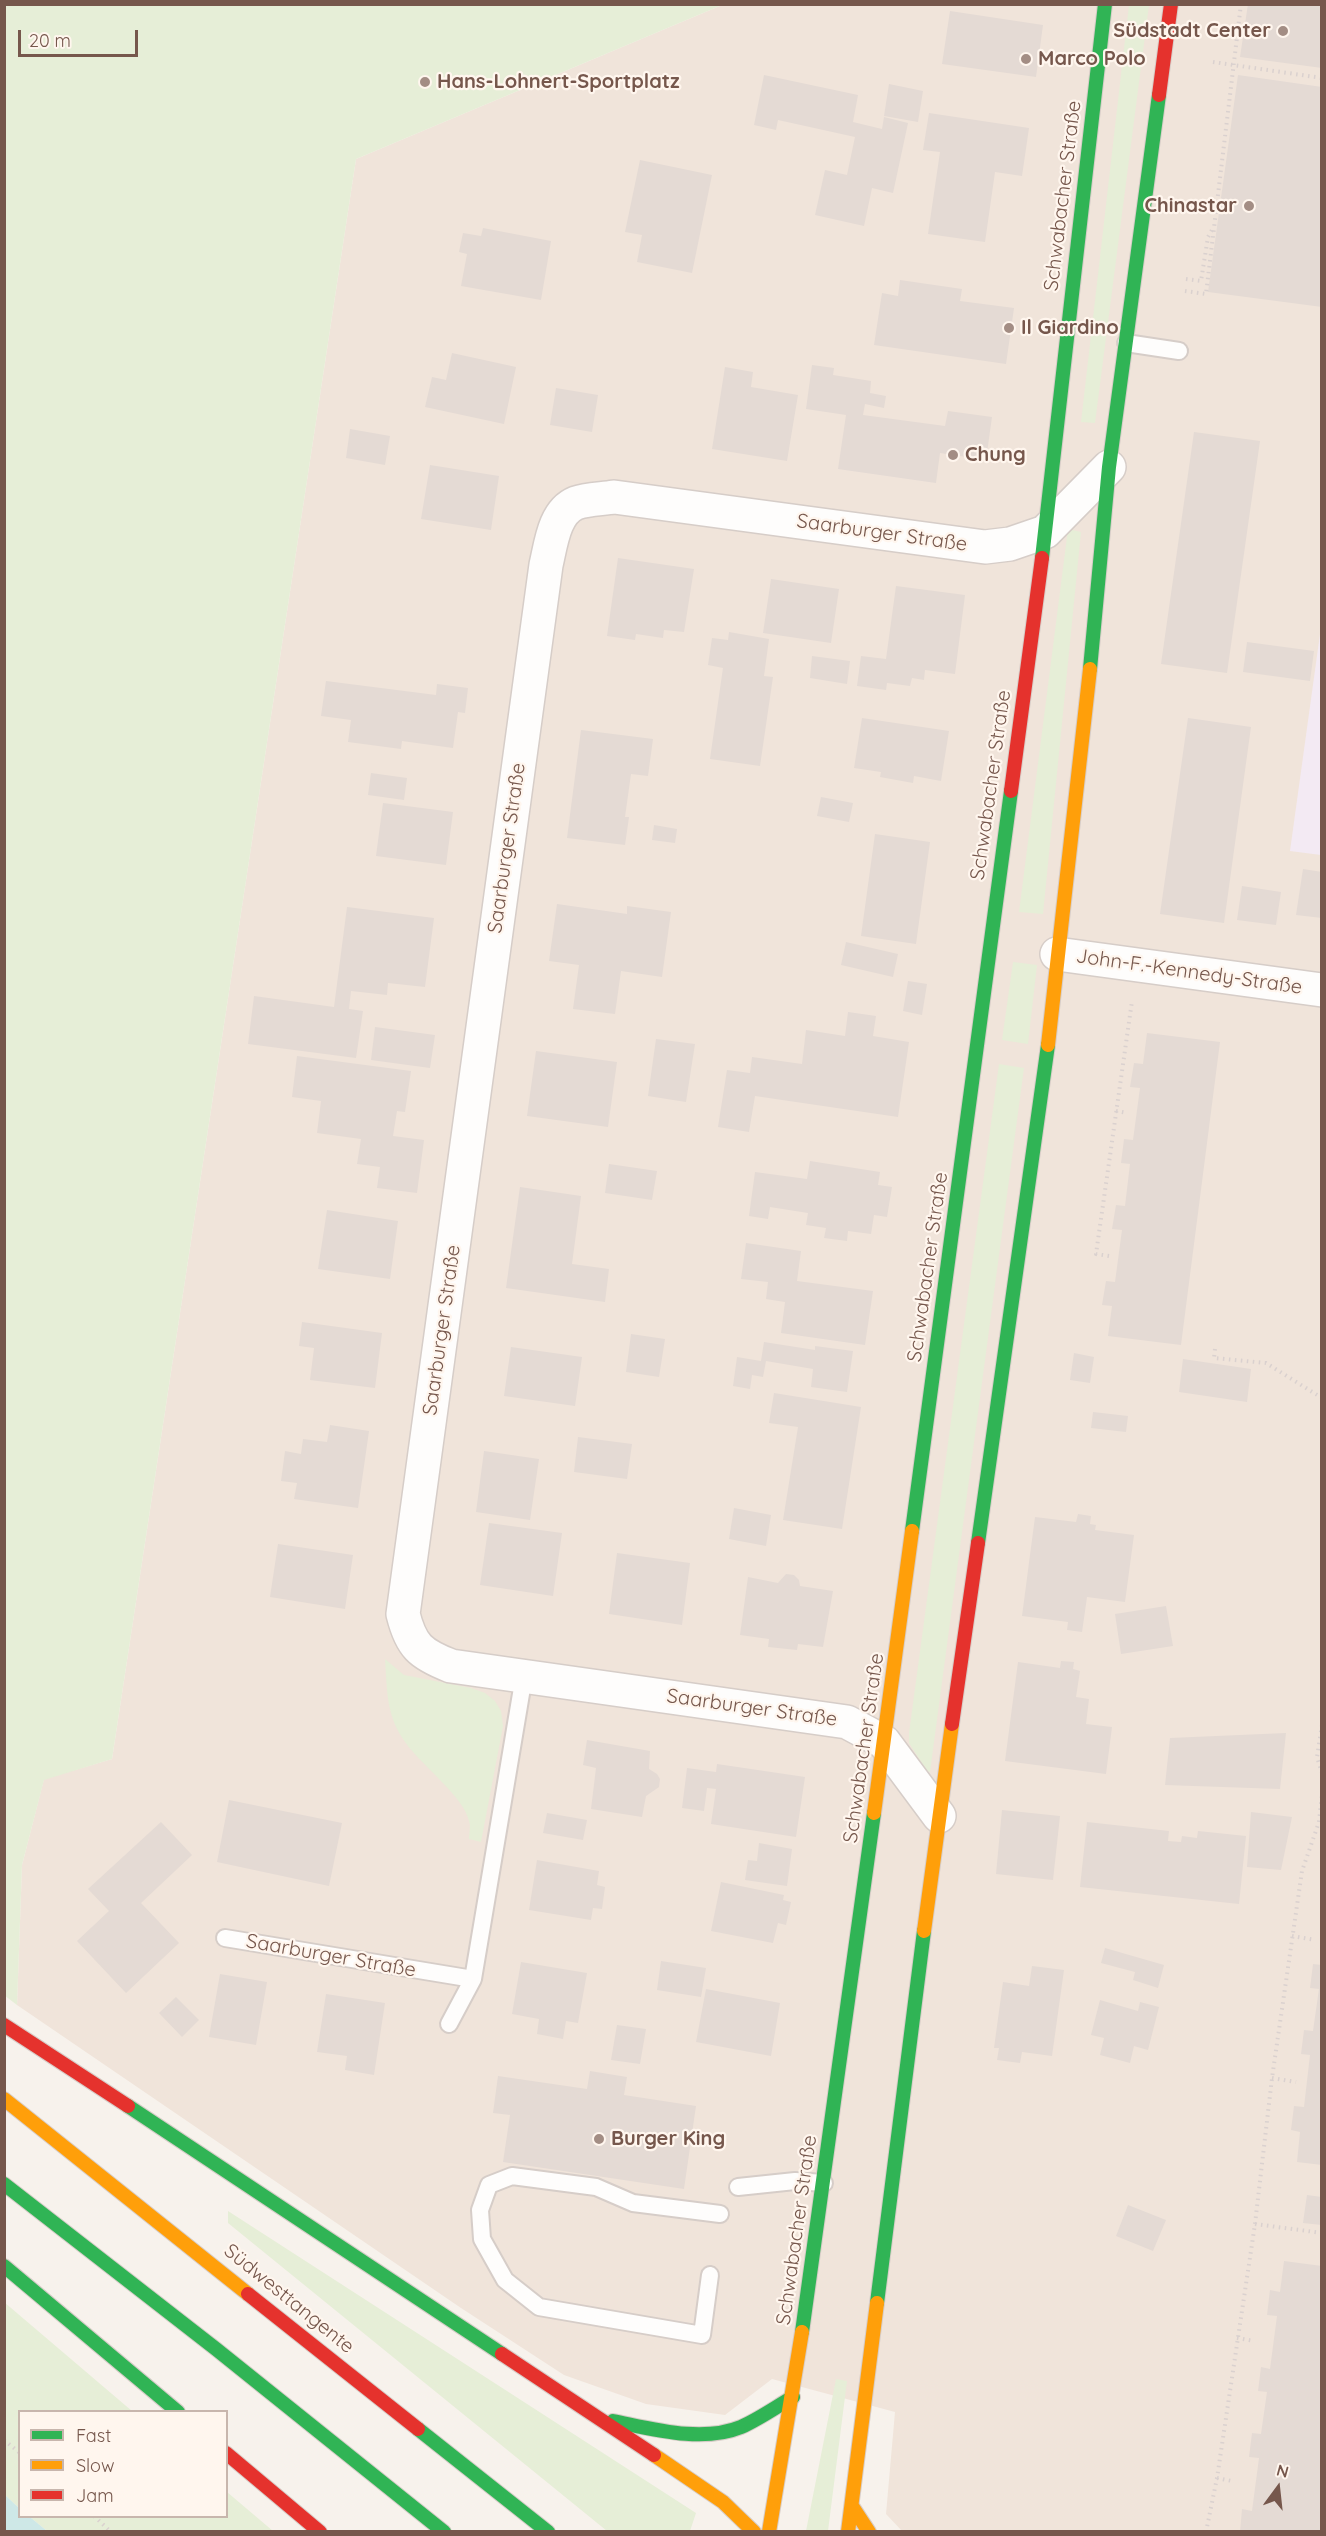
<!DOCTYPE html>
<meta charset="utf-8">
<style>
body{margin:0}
#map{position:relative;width:1326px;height:2536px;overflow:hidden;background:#f7f2ec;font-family:Quicksand,sans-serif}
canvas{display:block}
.frame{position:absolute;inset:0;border:6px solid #76574c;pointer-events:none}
.legend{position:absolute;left:18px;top:2410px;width:210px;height:108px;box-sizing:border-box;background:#fff6ee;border:2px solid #c8b6ad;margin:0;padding:8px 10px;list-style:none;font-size:18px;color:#76574c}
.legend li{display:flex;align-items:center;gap:12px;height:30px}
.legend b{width:30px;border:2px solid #c8b6ad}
.north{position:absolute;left:1248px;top:2458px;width:60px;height:60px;-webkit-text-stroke:4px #fff6ee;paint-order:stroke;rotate:15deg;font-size:16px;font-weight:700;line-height:24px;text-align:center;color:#76574c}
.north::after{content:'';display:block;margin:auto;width:21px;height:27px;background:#76574c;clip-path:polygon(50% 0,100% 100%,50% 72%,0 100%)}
.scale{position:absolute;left:18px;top:30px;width:120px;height:27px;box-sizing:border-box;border:3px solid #76574c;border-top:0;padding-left:8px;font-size:18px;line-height:21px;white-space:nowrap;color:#76574c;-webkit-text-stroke:4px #fff6ee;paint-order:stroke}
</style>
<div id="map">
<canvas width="1326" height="2536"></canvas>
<div class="frame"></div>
<ul class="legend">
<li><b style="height:8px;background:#30b455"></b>Fast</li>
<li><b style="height:8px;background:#ff9f0a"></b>Slow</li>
<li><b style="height:8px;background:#e5322d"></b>Jam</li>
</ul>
<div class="north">N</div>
<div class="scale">20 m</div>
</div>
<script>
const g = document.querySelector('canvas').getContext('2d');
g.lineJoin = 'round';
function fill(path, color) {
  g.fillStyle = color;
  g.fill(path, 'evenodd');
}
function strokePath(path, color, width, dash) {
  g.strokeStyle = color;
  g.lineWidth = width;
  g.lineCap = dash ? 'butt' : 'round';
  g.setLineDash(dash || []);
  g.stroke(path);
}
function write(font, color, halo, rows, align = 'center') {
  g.font = font + ' Quicksand,sans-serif';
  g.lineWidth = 4.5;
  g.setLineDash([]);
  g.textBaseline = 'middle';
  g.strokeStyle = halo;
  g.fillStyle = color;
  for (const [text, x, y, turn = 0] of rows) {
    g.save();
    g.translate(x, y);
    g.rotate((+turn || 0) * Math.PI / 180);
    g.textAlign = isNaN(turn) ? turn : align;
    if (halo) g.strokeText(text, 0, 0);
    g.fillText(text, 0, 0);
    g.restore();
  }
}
const residential = new Path2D(`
 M722 5H1321V2531H902L886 2514 895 2412 772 2379 725 2415 646 2404 564 2375 461 2308 17 2005 22 1865 44 1779 112 1759 356 159Z`);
const education = new Path2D(`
 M1321 627V855L1290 851Z`);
const green = new Path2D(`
 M5 4 722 5 356 159 112 1759 44 1780 22 1865 17 2005 4 1995Z
 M1129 5H1149L1095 423 1081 422Z
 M1068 529 1081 532 1043 914 1019 912Z
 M1013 962 1037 965 1028 1044 1002 1040Z
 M999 1064 1024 1068 930 1772 927 1771 909 1743V1733Z
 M385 1659 404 1675 471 1688 485 1693 495 1701 501 1711 503 1726 481 1842 469 1839C469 1833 471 1826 469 1821 464 1796 418 1763 403 1739 386 1714 387 1688 385 1659Z
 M228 2211 696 2513 690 2531H607L228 2223Z
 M4 2302 132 2411 20 2412 19 2508 5 2495Z
 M836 2379 847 2381 828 2531H806Z
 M227 2492 273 2531H47L30 2517 226 2516Z`);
const water = new Path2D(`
 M5 2495 19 2508 20 2516 30 2517 47 2531H5Z`);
const building = new Path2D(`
 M1248 4H1322V68L1240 57Z
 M950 11 1043 25 1036 77 942 64Z
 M764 75 858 95 853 122 882 129 884 117 908 123 893 193 872 188 864 226 815 215 825 170 847 175 855 137 778 120 776 130 754 125Z
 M1238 75 1322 87V307L1208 292Z
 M889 84 923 91 918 122 884 116Z
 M929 113 1029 128 1022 176 995 172 985 242 928 234 940 152 923 150Z
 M640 160 712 175 692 273 637 262 642 235 625 232Z
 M483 228 551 241 541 300 461 286 467 254 459 252 463 233 481 236Z
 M900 280 962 289 960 301 1014 308 1006 364 874 345 882 293 898 296Z
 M452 353 516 367 504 424 425 407 432 377 446 380Z
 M812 365 834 368 833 375 871 381 870 393 886 396 884 408 865 404 863 415 945 426 948 411 992 417 986 460 940 453 936 483 838 469 846 415 806 409Z
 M725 367 753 372 751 387 798 395 787 461 712 449Z
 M556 388 598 395 592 432 550 425Z
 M350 429 390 436 385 465 346 458Z
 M1194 432 1260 441 1227 673 1161 664Z
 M430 465 499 476 491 530 421 519Z
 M618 558 694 569 684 632 664 630 663 638 636 634 635 640 607 636Z
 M771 579 839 589 831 643 763 633Z
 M896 586 965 595 955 674 925 670 924 680 912 678 910 686 887 683 886 690 857 686 861 656 886 659Z
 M729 632 769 639 764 676 773 677 760 766 710 759 723 668 708 665 712 638 728 640Z
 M1247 642 1314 651 1310 681 1243 672Z
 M812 656 850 661 847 684 810 678Z
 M326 681 436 695 437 684 468 688 465 713 458 712 453 748 402 741 401 749 348 742 351 720 321 716Z
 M862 718 949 731 941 781 914 776 913 783 880 777 881 772 854 768Z
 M1188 718 1251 727 1224 923 1160 914Z
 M581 730 653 739 648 776 631 774 625 817H629L625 845 567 838Z
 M371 773 407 778 404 800 368 795Z
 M821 797 853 803 849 822 817 816Z
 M383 803 453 812 446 865 376 856Z
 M654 825 677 829 675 843 652 840Z
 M875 834 930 842 916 944 861 936Z
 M1303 869 1322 872V918L1296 915Z
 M1242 886 1281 892 1276 925 1237 920Z
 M557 904 627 914V906L671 912 662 977 621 971 615 1014 573 1009 579 965 549 961Z
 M347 907 434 918 425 987 388 983 387 995 351 991 349 1009 363 1011 356 1058 248 1044 254 996 334 1007Z
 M846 942 898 954 893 977 841 965Z
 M908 981 927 984 922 1015 903 1011Z
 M848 1012 876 1016 873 1036 909 1042 898 1117 755 1096 749 1132 718 1127 727 1070 750 1073 752 1057 802 1064 806 1030 845 1036Z
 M375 1027 435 1035 430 1068 371 1060Z
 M1147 1033 1220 1042 1181 1345 1108 1336 1112 1306 1102 1305 1106 1281 1115 1282 1122 1230 1112 1229 1116 1205 1125 1206 1130 1164 1121 1163 1124 1139 1133 1140 1140 1088 1130 1087 1134 1063 1143 1064Z
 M656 1039 695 1044 686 1102 648 1096Z
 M536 1051 617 1062 608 1127 527 1116Z
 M297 1056 411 1071 405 1112 397 1111 393 1136 424 1140 417 1193 377 1188 380 1167 357 1164 361 1139 317 1133 321 1101 292 1097Z
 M810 1161 880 1172 878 1185 892 1187 887 1217 874 1215 871 1234 848 1231 847 1241 824 1238 826 1228 806 1225 808 1213 770 1207 768 1219 749 1216 755 1172 807 1179Z
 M609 1164 657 1171 652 1200 605 1193Z
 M520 1187 581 1196 572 1264 609 1269 605 1302 506 1288Z
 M327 1210 398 1221 390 1279 318 1269Z
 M746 1243 801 1251 797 1281 873 1291 865 1345 781 1333 785 1302 766 1299 768 1282 741 1279Z
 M302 1322 382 1333 375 1388 310 1380 314 1348 299 1346Z
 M631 1334 665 1339 659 1377 626 1372Z
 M764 1342 815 1350V1346L853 1351 847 1392 811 1387 813 1369 766 1361 763 1377 752 1375 750 1389 733 1386 737 1357 761 1361Z
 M511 1347 582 1357 575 1406 504 1396Z
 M1074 1353 1094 1357 1090 1383 1070 1380Z
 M1183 1359 1251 1369 1247 1402 1179 1392Z
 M774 1393 861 1407 842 1529 783 1520 798 1427 769 1423Z
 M1093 1412 1128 1416 1126 1432 1091 1428Z
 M330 1425 369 1431 358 1508 294 1499 297 1483 281 1481 285 1451 301 1454 303 1439 327 1442Z
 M578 1437 632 1444 627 1479 574 1472Z
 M484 1451 539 1459 530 1520 476 1512Z
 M734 1508 771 1515 766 1546 729 1539Z
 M1078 1514 1091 1516 1090 1524 1096 1525 1095 1530 1134 1535 1125 1602 1087 1597 1082 1632 1067 1630 1068 1622 1022 1616 1035 1517 1076 1522Z
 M489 1523 562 1533 553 1596 480 1585Z
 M278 1544 353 1555 345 1609 270 1597Z
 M617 1553 690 1563 682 1625 609 1614Z
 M786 1574 794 1575 799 1580 800 1586 833 1591 823 1647 798 1644 797 1650 768 1647 769 1639 740 1635 748 1577 778 1583Z
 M1166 1606 1173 1646 1121 1654 1115 1614Z
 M1061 1661 1074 1662 1073 1669 1080 1671 1076 1697 1089 1699 1086 1724 1112 1727 1106 1774 1005 1761 1018 1662 1060 1668Z
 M1286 1733 1280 1789 1165 1785 1170 1738Z
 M587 1740 650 1751 649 1769 657 1774 660 1779 659 1787 646 1796 642 1817 591 1809 596 1768 583 1765Z
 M717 1764 805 1777 796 1837 711 1824 716 1789 707 1788 704 1811 682 1808 687 1768 716 1772Z
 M229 1800 342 1823 329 1886 217 1862Z
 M1002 1810 1060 1816 1053 1880 996 1874Z
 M1251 1812 1292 1817 1281 1870 1247 1867Z
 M547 1813 587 1820 583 1840 543 1833Z
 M161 1822 192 1855 141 1903 179 1943 126 1993 77 1941 109 1911 88 1889Z
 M1087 1822 1169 1831 1168 1841 1181 1842 1182 1836 1197 1838 1198 1831 1246 1836 1239 1904 1080 1887Z
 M759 1843 792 1849 787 1886 745 1880 748 1860 757 1861Z
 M537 1860 599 1871 597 1885 605 1887 602 1909 593 1908 591 1920 529 1910Z
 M721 1882 784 1895 783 1900 791 1902 786 1925 778 1923 773 1943 711 1931Z
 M1105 1948 1164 1965 1158 1988 1133 1980 1135 1972 1101 1963Z
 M661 1961 706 1968 701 1997 657 1990Z
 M521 1962 587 1973 578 2023 566 2021 563 2039 537 2034 539 2019 512 2014Z
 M1313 1964 1322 1965V2165L1297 2162 1300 2132 1291 2130 1294 2106 1304 2107 1310 2055 1301 2054 1304 2030 1313 2031 1319 1989 1310 1988Z
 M1032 1966 1064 1970 1052 2056 1022 2052 1020 2063 997 2060 999 2048H994L1003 1982 1029 1986Z
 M220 1974 267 1982 256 2045 209 2037Z
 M706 1989 780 2003 771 2056 696 2042Z
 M326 1994 385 2003 374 2075 345 2070 347 2056 317 2052Z
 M176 1997 199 2020 182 2037 159 2013Z
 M1100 2000 1138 2011 1140 2002 1159 2007 1148 2050 1134 2046 1130 2063 1100 2055 1104 2038 1091 2035Z
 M617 2025 646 2029 640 2064 611 2060Z
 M590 2071 627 2077 624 2095 696 2106 684 2189 503 2162 510 2115 493 2113 498 2076 587 2089Z
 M1307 2195 1322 2197V2225L1303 2223Z
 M1128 2205 1166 2220 1153 2251 1116 2236Z
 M1284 2261 1322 2266V2532H1240L1242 2509 1252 2511 1259 2458 1249 2457 1252 2433 1261 2434 1267 2392 1258 2391 1261 2367 1270 2369 1277 2316 1267 2315 1270 2290 1280 2292Z`);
const path = new Path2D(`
 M1213 62 1322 78
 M1186 279 1201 281 1208 237 1213 228
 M1185 291 1206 294 1241 4
 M1116 1111 1127 1113
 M1109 1256 1096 1254 1132 1001
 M1215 1349 1214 1358 1266 1363 1322 1398
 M1322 1725 1317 1757 1322 1773
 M1292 1936 1315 1940
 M1272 2078 1296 2082
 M1255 2224 1322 2233
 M1237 2338 1254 2341
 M4 2440 20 2453
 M1217 2478 1232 2481
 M94 2516 111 2532
 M1206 2532 1217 2478 1255 2224 1272 2078 1302 1871 1319 1822 1322 1794`);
const lane = new Path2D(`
 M1126 343 1179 351
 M225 1938 473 1979 524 1676
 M449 2024 473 1979
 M738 2187 795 2181 824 2183
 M710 2275 702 2335 539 2307 505 2280 482 2239 480 2210 489 2185 512 2176 596 2187 633 2203 720 2214`);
const street = new Path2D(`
 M1057 954 1322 990
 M939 1816 884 1742 847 1722 451 1666C420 1654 411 1646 403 1614L546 565C551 544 554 512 576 503 587 499 602 499 614 497L985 547 1010 544 1045 532 1109 467`);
const fast = new Path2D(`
 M1042 558 1105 4
 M1090 669 1109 467 1159 95
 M912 1531 1011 791
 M978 1543 1048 1045
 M128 2106 502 2354
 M4 2184 216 2349 444 2532
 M4 2266 178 2412
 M877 2303 924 1931
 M802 2332 874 1813
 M613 2421C653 2429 702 2443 741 2427 759 2419 776 2407 793 2397
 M418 2429 548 2532`);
const slow = new Path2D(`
 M1048 1045 1090 669
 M874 1813 912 1531
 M924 1931 952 1724
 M4 2099 248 2294
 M654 2455 723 2502 754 2532
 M852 2506 869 2532
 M769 2532 802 2332
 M848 2532 877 2303`);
const jam = new Path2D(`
 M1159 95 1171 4
 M1011 791 1042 558
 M952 1724 978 1543
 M4 2025 128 2106
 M248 2294 418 2429
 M502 2354 654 2455
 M226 2453 320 2532`);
const markers = [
 [1283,31,6,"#a38d84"],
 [1026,59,6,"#a38d84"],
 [425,82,6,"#a38d84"],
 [1249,206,6,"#a38d84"],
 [1009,328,6,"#a38d84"],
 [953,455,6,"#a38d84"],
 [599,2139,6,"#a38d84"]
];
const poiNames = [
 ["Südstadt Center",1271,31,"right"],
 ["Marco Polo",1038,59],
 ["Hans-Lohnert-Sportplatz",437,82],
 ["Chinastar",1237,206,"right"],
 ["Il Giardino",1021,328],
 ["Chung",965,455],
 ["Burger King",611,2139]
];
const streetNames = [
 ["Schwabacher Straße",1063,196,-83],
 ["Saarburger Straße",882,533,8],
 ["Schwabacher Straße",991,785,-82],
 ["Saarburger Straße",507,848,-82],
 ["John-F.-Kennedy-Straße",1189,972,8],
 ["Schwabacher Straße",928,1267,-82],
 ["Saarburger Straße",442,1330,-82],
 ["Saarburger Straße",752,1708,8],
 ["Schwabacher Straße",864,1748,-82],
 ["Saarburger Straße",331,1956,10],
 ["Schwabacher Straße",797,2230,-82],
 ["Südwesttangente",289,2299,39]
];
fill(residential, '#f0e4da');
fill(education, '#f3eaf3');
fill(green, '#e6eed7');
fill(water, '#cee8e7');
fill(building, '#e4dad4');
strokePath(lane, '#d6cdc8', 20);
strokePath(street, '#d6cdc8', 36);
strokePath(fast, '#d7cdc8', 16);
strokePath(slow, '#d7cdc8', 16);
strokePath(jam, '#d7cdc8', 16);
strokePath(path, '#dad1cf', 4, [1.5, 4.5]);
strokePath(lane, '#fefdfc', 16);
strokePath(street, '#fefdfc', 33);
strokePath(fast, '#30b455', 14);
strokePath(slow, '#ff9f0a', 14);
strokePath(jam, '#e5322d', 14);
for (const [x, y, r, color] of markers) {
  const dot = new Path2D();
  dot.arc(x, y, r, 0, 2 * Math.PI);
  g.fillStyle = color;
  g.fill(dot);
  strokePath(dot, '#fff6ee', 2);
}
write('bold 20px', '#76574c', '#fff6ee', poiNames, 'left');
write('20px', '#76574c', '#fff6ee', streetNames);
</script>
